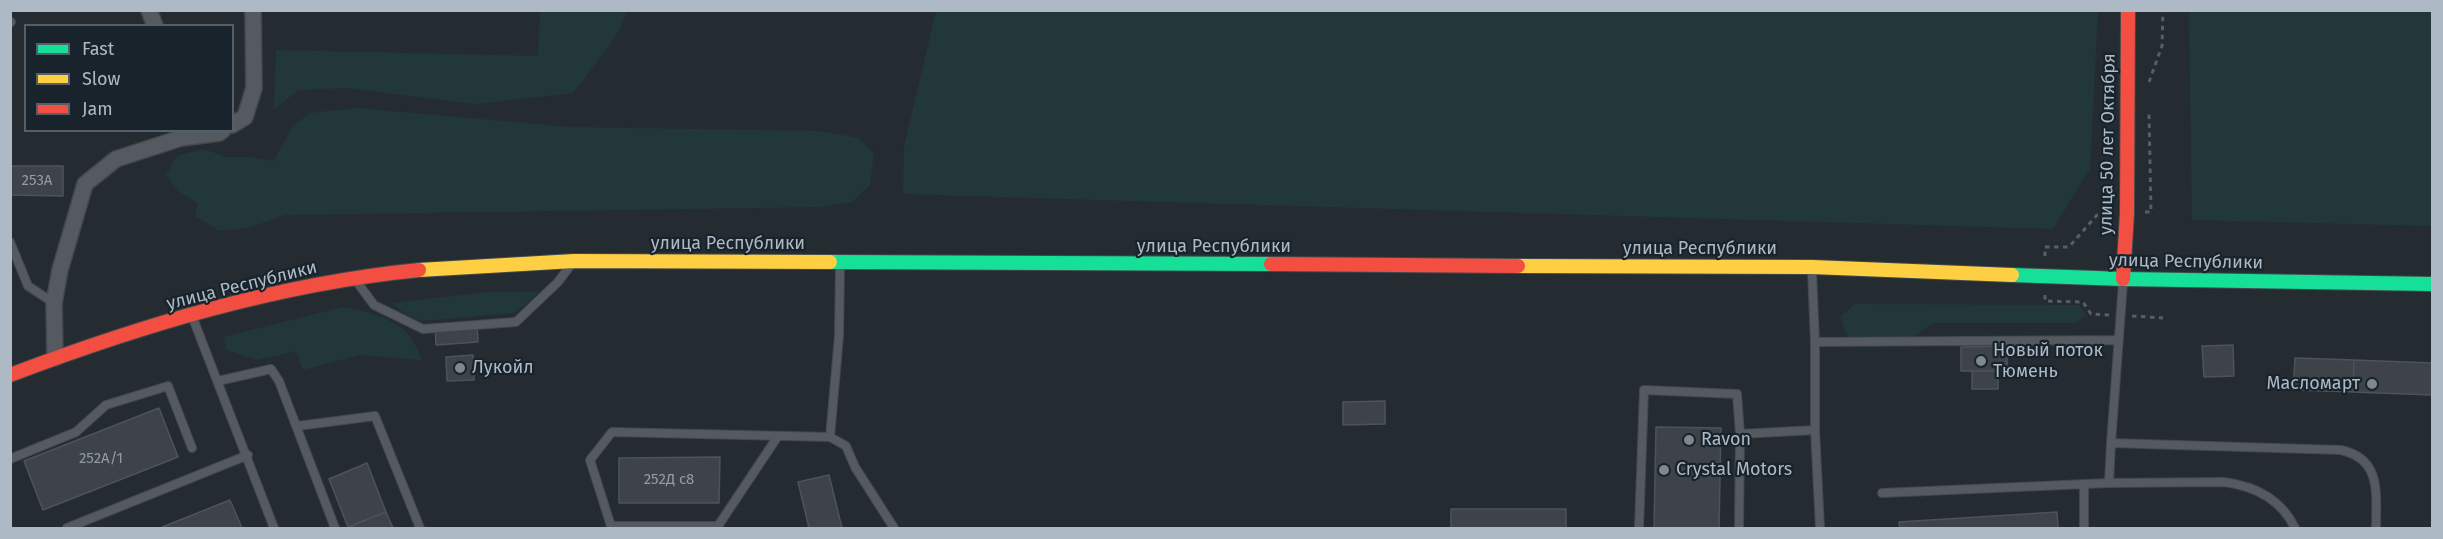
<!DOCTYPE html>
<meta charset="utf-8">
<style>
body{margin:0}
#map{position:relative;width:2443px;height:539px;overflow:hidden;background:#252c31;font-family:"Fira Sans",sans-serif}
canvas{display:block}
.frame{position:absolute;inset:0;border:12px solid #adb9c4;pointer-events:none}
.legend{position:absolute;left:24px;top:24px;width:210px;height:108px;box-sizing:border-box;background:#18232c;border:2px solid #545f69;margin:0;padding:8px 10px;list-style:none;font-size:18px;color:#adb9c4}
.legend li{display:flex;align-items:center;gap:12px;height:30px}
.legend b{width:30px;border:2px solid #545f69}
</style>
<div id="map">
<canvas width="2443" height="539"></canvas>
<div class="frame"></div>
<ul class="legend">
<li><b style="height:8px;background:#16e098"></b>Fast</li>
<li><b style="height:8px;background:#ffcf43"></b>Slow</li>
<li><b style="height:8px;background:#f24e42"></b>Jam</li>
</ul>
</div>
<script>
const g = document.querySelector('canvas').getContext('2d');
g.lineJoin = 'round';
function fill(path, color) {
  g.fillStyle = color;
  g.fill(path, 'evenodd');
}
function strokePath(path, color, width, dash) {
  g.strokeStyle = color;
  g.lineWidth = width;
  g.lineCap = dash ? 'butt' : 'round';
  g.setLineDash(dash || []);
  g.stroke(path);
}
function write(font, color, halo, rows, align = 'center') {
  g.font = font + ' "Fira Sans",sans-serif';
  g.lineWidth = 4.5;
  g.setLineDash([]);
  g.textBaseline = 'middle';
  g.strokeStyle = halo;
  g.fillStyle = color;
  for (const [text, x, y, turn = 0] of rows) {
    g.save();
    g.translate(x, y);
    g.rotate((+turn || 0) * Math.PI / 180);
    g.textAlign = isNaN(turn) ? turn : align;
    if (halo) g.strokeText(text, 0, 0);
    g.fillText(text, 0, 0);
    g.restore();
  }
}
const green = new Path2D(`
 M540 11H626C626 29 585 77 573 93L474 104 347 88 299 90 274 109 276 50 538 56Z
 M936 11H2098L2090 169 2053 229 903 194 904 147Z
 M2189 11H2432V226L2192 220Z
 M357 108 569 127 819 131 859 138 874 154 870 185 852 202 820 207 285 215 251 227 220 231 195 216 198 203 178 191 166 175 177 156 204 149 226 157H249L274 161 292 127 310 113Z
 M489 292H538L530 301 514 313 421 321 405 314 392 303Z
 M1855 304 2079 305 2086 315 2076 323H1933L1909 340H1849L1840 317Z
 M343 307C366 311 397 318 412 339 416 345 419 354 422 360L360 355 303 370 296 351 257 360 227 350 223 337Z`);
const building = new Path2D(`
 M10 166H63V196L10 195Z
 M477 323 478 342 436 345 435 326Z
 M2233 345 2234 376 2204 377 2202 346Z
 M2007 346V371H1961V347Z
 M473 355 474 380 447 381 446 357Z
 M2295 358 2354 360 2353 392 2293 390Z
 M2354 360 2432 363V395L2353 392Z
 M1972 371H1998V389H1972Z
 M1385 401V424L1343 425V402Z
 M159 408 178 457 43 510 24 461Z
 M1656 427 1721 428 1719 528H1654Z
 M720 457 719 503H619V458Z
 M367 463 386 512 348 527 329 479Z
 M829 475 842 528H809L798 482Z
 M230 500 242 528H160Z
 M1451 509H1566V528H1451Z
 M386 512 393 528H349L348 527Z
 M2057 512 2058 528H1900L1899 522Z`);
const path = new Path2D(`
 M2149 82 2162 46 2163 10
 M2145 212H2151L2149 113
 M2045 256V247H2069L2097 215 2109 214
 M2045 295V301L2083 302 2091 314 2110 315
 M2132 316 2163 318`);
const lane = new Path2D(`
 M10 23 11 22
 M10 242 28 286 54 303
 M840 265 839 336 830 437 846 446 855 467 894 528
 M1812 271 1815 342 2119 340
 M357 282 374 305 423 329 516 322 558 282 570 266
 M2123 283 2111 443 2341 450C2382 459 2376 494 2376 528
 M192 316 274 528
 M1815 342V430L1820 528
 M218 381 271 369 279 381 335 528
 M297 426 375 416 420 528
 M1740 434 1815 430
 M778 436 718 526H611L590 460 612 432 830 437
 M10 459 76 432 106 405 168 386 192 448
 M2109 483 2224 482C2255 486 2281 499 2295 528
 M1882 493 2109 483 2111 443
 M67 528 248 455
 M1639 528 1644 390 1737 394 1740 434 1739 528
 M2084 528V484`);
const street = new Path2D(`
 M149 10 155 26
 M232 125 245 117 254 88 253 10
 M55 358 54 303 60 270 85 184 116 159 181 138 219 133 223 130`);
const fast = new Path2D(`
 M830 262 1271 264
 M2012 275 2123 279 2432 284`);
const slow = new Path2D(`
 M1518 266 1812 267 2012 275
 M419 270 574 261 830 262`);
const jam = new Path2D(`
 M1271 264 1518 266
 M2123 279 2127 213 2128 10
 M10 375C142 325 278 284 419 270`);
const markers = [
 [1981,361,6,"#7d8891"],
 [460,368,6,"#7d8891"],
 [2372,384,6,"#7d8891"],
 [1689,440,6,"#7d8891"],
 [1664,470,6,"#7d8891"]
];
const numberNames = [
 ["253А",37,181],
 ["252А/1",101,459],
 ["252Д с8",669,480]
];
const streetNames = [
 ["улица 50 лет Октября",2108,144,-89],
 ["улица Республики",728,244],
 ["улица Республики",1214,247],
 ["улица Республики",1700,249],
 ["улица Республики",2186,262,1],
 ["улица Республики",242,286,-14]
];
const poiNames = [
 ["Новый поток",1993,351],
 ["Тюмень",1993,372],
 ["Лукойл",472,368],
 ["Масломарт",2360,384,"right"],
 ["Ravon",1701,440],
 ["Crystal Motors",1676,470]
];
fill(green, '#223838');
fill(building, '#3d4348');
strokePath(building, '#4c545a', 1.5);
strokePath(lane, '#42484c', 10);
strokePath(street, '#42484c', 18);
strokePath(fast, '#42484c', 16);
strokePath(slow, '#42484c', 16);
strokePath(jam, '#42484c', 16);
strokePath(path, '#585f64', 3, [4.5, 4.5]);
strokePath(lane, '#545a60', 8);
strokePath(street, '#545a60', 15);
strokePath(fast, '#16e098', 14);
strokePath(slow, '#ffcf43', 14);
strokePath(jam, '#f24e42', 14);
for (const [x, y, r, color] of markers) {
  const dot = new Path2D();
  dot.arc(x, y, r, 0, 2 * Math.PI);
  g.fillStyle = color;
  g.fill(dot);
  strokePath(dot, '#18232c', 2);
}
write('15px', '#919ca5', null, numberNames);
write('18px', '#adb9c4', '#18232c', streetNames);
write('18px', '#adb9c4', '#18232c', poiNames, 'left');
</script>
